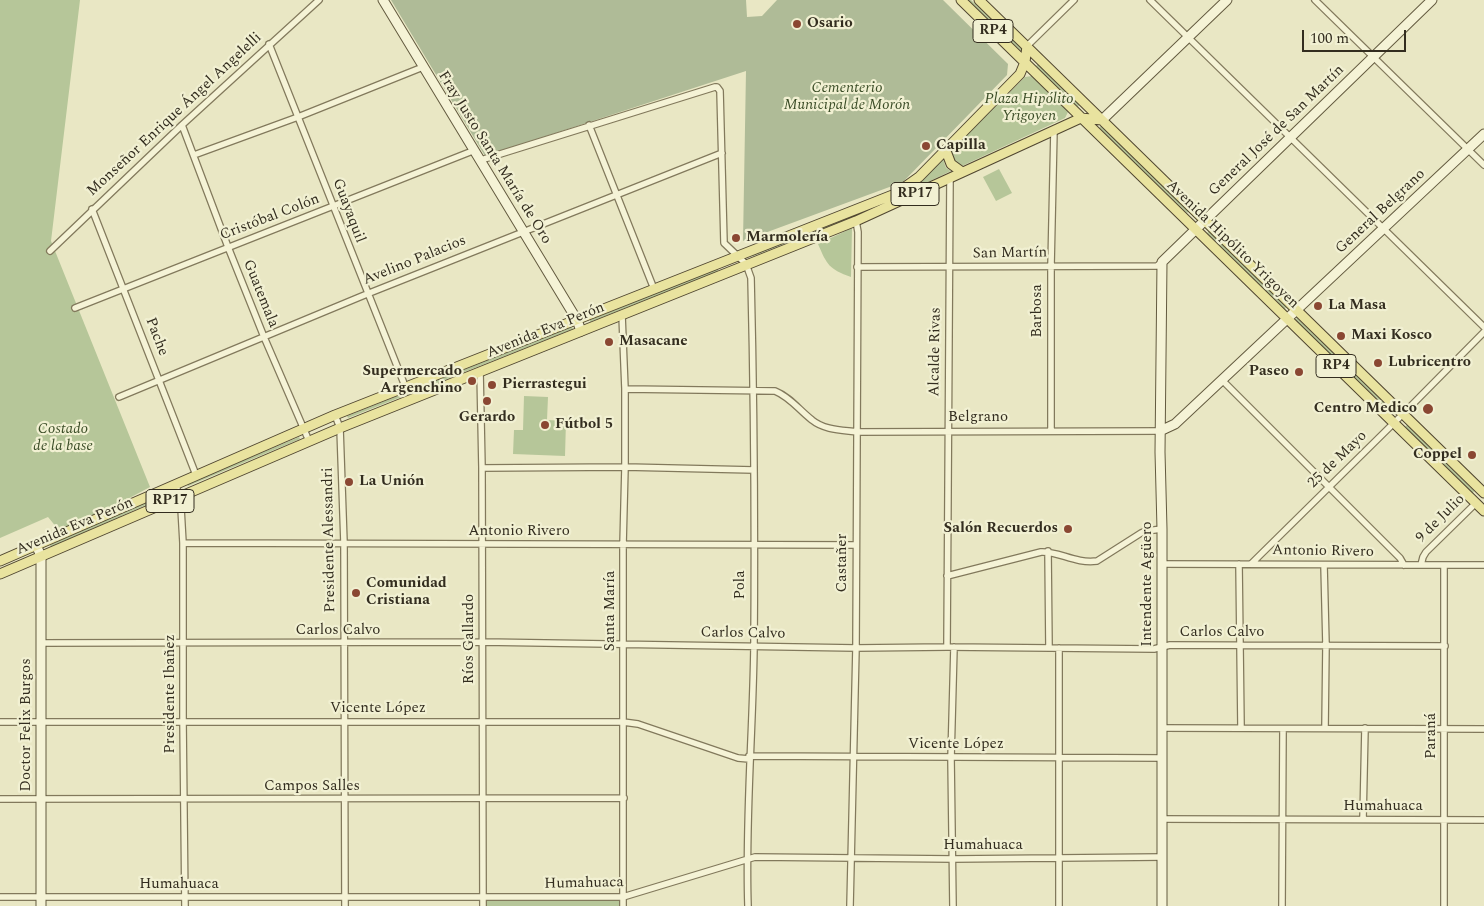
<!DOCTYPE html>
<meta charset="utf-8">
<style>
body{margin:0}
#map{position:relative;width:1484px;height:906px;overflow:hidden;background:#e9e7c4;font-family:Spectral,serif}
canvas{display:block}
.scale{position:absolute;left:1302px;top:30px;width:104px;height:22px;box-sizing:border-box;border:2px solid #332d1f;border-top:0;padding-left:6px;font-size:15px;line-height:18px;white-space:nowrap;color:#332d1f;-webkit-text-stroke:4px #f1f0d2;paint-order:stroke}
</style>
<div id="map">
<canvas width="1484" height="906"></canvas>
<div class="scale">100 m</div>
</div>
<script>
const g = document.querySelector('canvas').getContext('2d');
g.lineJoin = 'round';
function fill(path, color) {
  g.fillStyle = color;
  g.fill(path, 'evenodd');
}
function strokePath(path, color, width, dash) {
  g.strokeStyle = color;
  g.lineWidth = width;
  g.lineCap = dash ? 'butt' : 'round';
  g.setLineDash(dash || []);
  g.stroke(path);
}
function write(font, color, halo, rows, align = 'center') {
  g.font = font + ' Spectral,serif';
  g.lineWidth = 4.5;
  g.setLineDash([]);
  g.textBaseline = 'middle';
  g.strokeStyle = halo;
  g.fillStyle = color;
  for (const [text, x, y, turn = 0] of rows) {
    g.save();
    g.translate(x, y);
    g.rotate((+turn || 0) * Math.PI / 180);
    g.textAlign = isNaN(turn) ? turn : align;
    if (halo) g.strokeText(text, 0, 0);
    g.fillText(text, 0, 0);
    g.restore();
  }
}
const green = new Path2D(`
 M0 0H80L51 241 150 487 62 534 48 517 0 538Z
 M968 0H971L1022 49 1021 51Z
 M1038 64 1079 105 1078 107 1036 66Z
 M1032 76 1068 112 1065 118 962 166C955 162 951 159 951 151L1025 77Z
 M1101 126 1189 211 1187 213 1099 128Z
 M943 159 946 168 951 171 855 217 753 256V254L854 215 888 200 918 184Z
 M999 169 1012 193 996 201 983 177Z
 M852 228 851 277C829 269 827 265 818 244Z
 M1209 231 1286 307 1285 309 1207 233Z
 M718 268V271L590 322V320Z
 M1297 318 1392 409 1390 411 1295 320Z
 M572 327 573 329 348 418 347 416Z
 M524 396 548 397 547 420 566 421 565 456 513 454 514 430H523Z
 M1407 425 1474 491 1473 493 1405 427Z
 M299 437 300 439 188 486 187 484Z
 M163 493 166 495 164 497 51 547 50 545Z
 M483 897H623V906H483Z`);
const cemetery = new Path2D(`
 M391 0H746L747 17 762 16 777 0H943L1008 64 1007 75 903 182 743 241 746 71 485 156Z`);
const street = new Path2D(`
 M1150 0 1484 327
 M1315 0 1484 165
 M269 44 405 386
 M1027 46 1074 0
 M182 125 228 247 264 337 309 441
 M589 125 654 289
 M194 155 298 117 423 67
 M481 160 715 87H717L720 91 724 243 746 264 751 278C754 401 755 523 754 645 753 732 745 819 748 906
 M92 209 196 475
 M50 251 182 125 319 0
 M857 267 1157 266 1162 262
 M75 308 475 150
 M622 315 625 389V467L623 545V906
 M480 371 482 468 483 906
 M1222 380 1400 558 1404 565
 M625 389 775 391C790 397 799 410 812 420 824 430 842 430 857 432L1160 431
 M119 397 367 294 722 153
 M335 415 340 428 344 543 345 906
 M1051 431V266L1054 130
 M482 468 625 467 754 470
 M176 484 181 508 183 543V721L185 906
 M183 543 855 545
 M1048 551 1049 648
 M1162 564 1484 565
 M1239 564 1241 727
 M1251 564 1403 414 1484 332
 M1324 565 1326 645 1325 728
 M1421 565 1423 557 1426 552 1476 503
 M1444 566V906
 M947 576 1041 552C1059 551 1075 564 1097 561L1141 533 1146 531 1162 529
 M41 643 483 642 856 648 947 647 1154 649 1170 645 1445 646
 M947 647 950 178
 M1059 648V906
 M0 722H623L638 724 738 758 749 759
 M1163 728 1484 729
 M749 756 1162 758
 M0 799 624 798
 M1162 819 1484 820
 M1363 819 1365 728
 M0 897H623L755 857 953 859 1162 857
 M850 906 856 648 858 232 856 221
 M953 906 951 758 954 647
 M1282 906 1283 729`);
const secondary = new Path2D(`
 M383 0 577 320 581 331
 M1102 120 1227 0
 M1160 431 1175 424 1484 134
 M36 545 41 556V906
 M1162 906V529L1160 452 1162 262 1432 0`);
const primary = new Path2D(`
 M961 0 1484 511
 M979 0 1484 493
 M946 151 951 164 962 172
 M0 561 335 415 895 194 919 177 1020 74 1025 62 1027 46
 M0 574 340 428 856 221 1081 118 1102 120`);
const markers = [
 [797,24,5,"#8a4732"],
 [926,146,5,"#8a4732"],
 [736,238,5,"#8a4732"],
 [1318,306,5,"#8a4732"],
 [1341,336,5,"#8a4732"],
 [609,342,5,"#8a4732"],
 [1378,363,5,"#8a4732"],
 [1299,372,5,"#8a4732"],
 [472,381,5,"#8a4732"],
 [492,385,5,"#8a4732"],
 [487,401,5,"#8a4732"],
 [1428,409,6,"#8a4732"],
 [545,425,5,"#8a4732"],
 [1472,455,5,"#8a4732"],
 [349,482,5,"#8a4732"],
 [1068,529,5,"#8a4732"],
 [356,593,5,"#8a4732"]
];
const shields = [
 [993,31,40],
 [915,194,48],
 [1336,366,40],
 [170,501,48]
];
const shieldNames = [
 ["RP4",993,31],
 ["RP17",915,194],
 ["RP4",1336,366],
 ["RP17",170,501]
];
const poiNames = [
 ["Osario",807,24],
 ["Capilla",936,146],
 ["Marmolería",746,238],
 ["La Masa",1328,306],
 ["Maxi Kosco",1351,336],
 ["Masacane",619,342],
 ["Lubricentro",1388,363],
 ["Supermercado",462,372,"right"],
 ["Argenchino",462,389,"right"],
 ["Paseo",1289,372,"right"],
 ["Pierrastegui",502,385],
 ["Centro Medico",1417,409,"right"],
 ["Gerardo",487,418,"center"],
 ["Fútbol 5",555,425],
 ["Coppel",1462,455,"right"],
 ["La Unión",359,482],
 ["Salón Recuerdos",1058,529,"right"],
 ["Comunidad",366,584],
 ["Cristiana",366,601]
];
const parkNames = [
 ["Cementerio",847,89],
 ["Municipal de Morón",847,106],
 ["Plaza Hipólito",1029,100],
 ["Yrigoyen",1029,117],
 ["Costado",63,430],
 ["de la base",63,447]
];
const streetNames = [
 ["Monseñor Enrique Ángel Angelelli",175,115,-43],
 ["General José de San Martín",1277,131,-44],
 ["Fray Justo Santa María de Oro",494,158,58],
 ["Guayaquil",348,211,69],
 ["General Belgrano",1381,212,-43],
 ["Cristóbal Colón",270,218,-21],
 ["Avenida Hipólito Yrigoyen",1232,245,44],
 ["San Martín",1010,254,-1],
 ["Avelino Palacios",415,261,-22],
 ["Guatemala",260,294,68],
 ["Barbosa",1038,311,-90],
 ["Avenida Eva Perón",546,331,-22],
 ["Pache",156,337,69],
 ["Alcalde Rivas",936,352,-89],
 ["Belgrano",978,418],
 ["25 de Mayo",1338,460,-44],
 ["9 de Julio",1441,519,-45],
 ["Avenida Eva Perón",75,527,-23],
 ["Antonio Rivero",519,532],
 ["Presidente Alessandri",330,540,-91],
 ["Antonio Rivero",1323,552,1],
 ["Castañer",843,563,-90],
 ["Intendente Agüero",1148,584,-90],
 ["Pola",741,585,-90],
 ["Santa María",611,611,-90],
 ["Carlos Calvo",338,631],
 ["Carlos Calvo",1222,633],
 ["Carlos Calvo",743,634,1],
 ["Ríos Gallardo",470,639,-90],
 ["Presidente Ibañez",171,694,-90],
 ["Vicente López",378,709],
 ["Doctor Felix Burgos",27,725,-90],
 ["Paraná",1432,736,-90],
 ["Vicente López",956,745],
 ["Campos Salles",312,787],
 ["Humahuaca",1383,807],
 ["Humahuaca",983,846],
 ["Humahuaca",584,884,-1],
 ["Humahuaca",179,885]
];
fill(green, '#b6c699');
fill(cemetery, '#afbb97');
strokePath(street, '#82795c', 8);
strokePath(secondary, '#635a3f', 11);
strokePath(primary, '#504630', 11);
strokePath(street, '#f5f3d6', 5.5);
strokePath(secondary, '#f5f3d6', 9);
strokePath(primary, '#e9e39f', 9);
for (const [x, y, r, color] of markers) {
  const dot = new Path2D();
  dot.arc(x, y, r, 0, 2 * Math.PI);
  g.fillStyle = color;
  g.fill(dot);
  strokePath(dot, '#f1f0d2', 2);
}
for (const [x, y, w] of shields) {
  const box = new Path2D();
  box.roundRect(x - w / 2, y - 11.5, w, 23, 4);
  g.fillStyle = '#f1f0d2';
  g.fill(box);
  strokePath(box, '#332d1f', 1);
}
write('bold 14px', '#332d1f', null, shieldNames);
write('bold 15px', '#332d1f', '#f1f0d2', poiNames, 'left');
write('italic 15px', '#3b4d27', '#f1f0d2', parkNames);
write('15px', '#332d1f', '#f1f0d2', streetNames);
</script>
